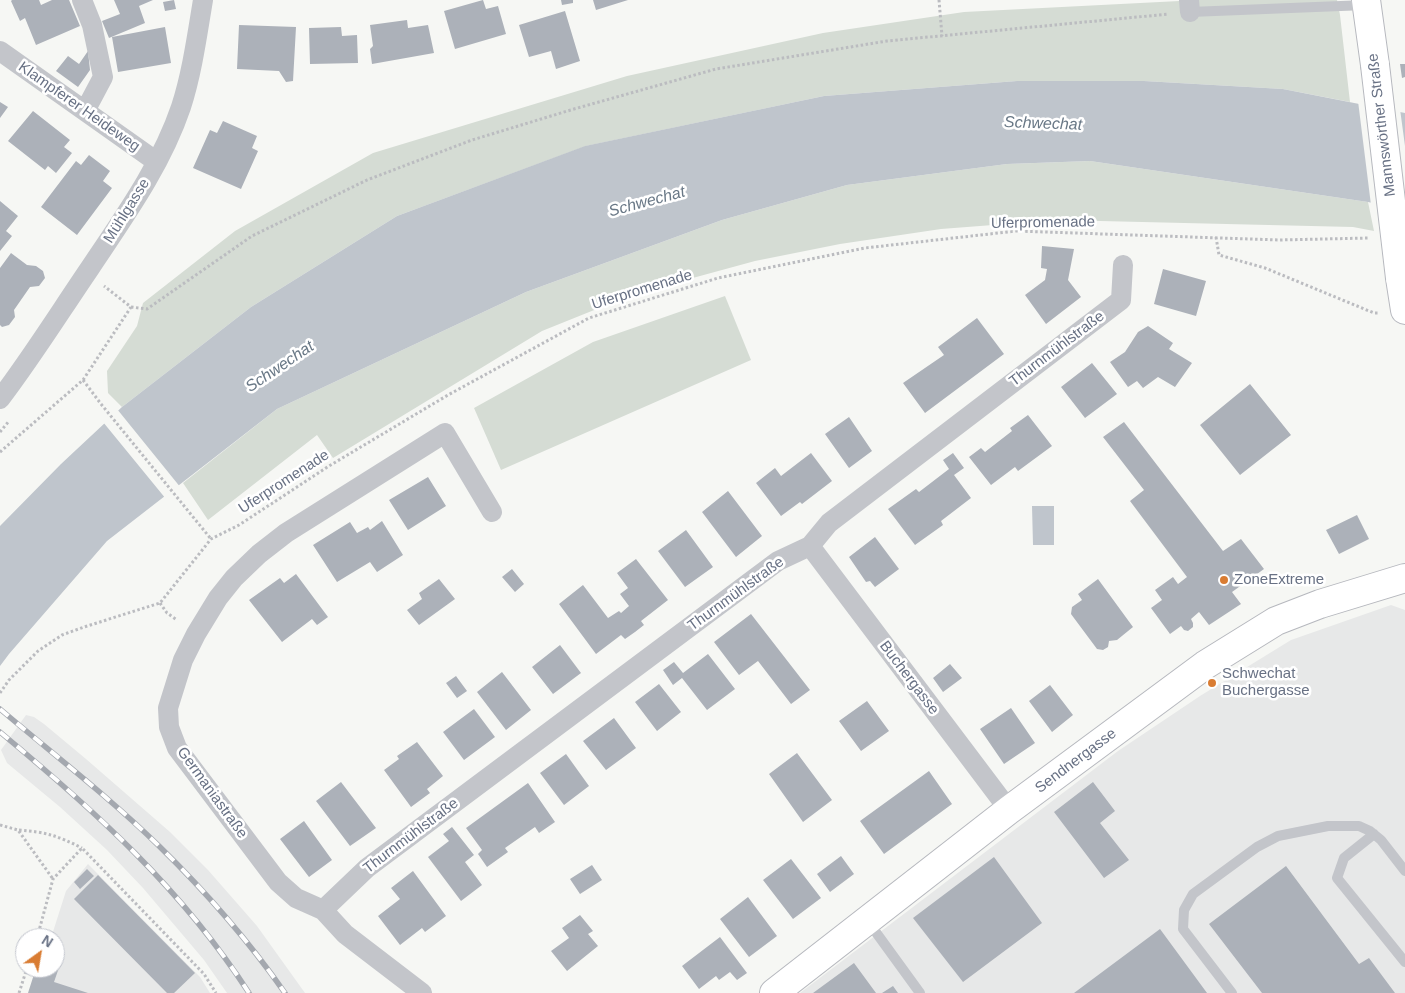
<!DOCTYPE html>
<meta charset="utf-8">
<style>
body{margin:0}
#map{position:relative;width:1405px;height:993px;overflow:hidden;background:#f6f7f4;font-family:Helvetica,sans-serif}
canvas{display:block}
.north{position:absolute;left:15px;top:928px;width:50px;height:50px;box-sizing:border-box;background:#fff;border:1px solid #c3c6ce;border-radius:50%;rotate:32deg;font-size:14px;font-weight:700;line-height:20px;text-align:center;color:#687184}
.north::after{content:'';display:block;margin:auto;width:18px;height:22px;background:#d97c32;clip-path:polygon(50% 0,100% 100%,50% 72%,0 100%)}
</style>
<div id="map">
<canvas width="1405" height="993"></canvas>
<div class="north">N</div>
</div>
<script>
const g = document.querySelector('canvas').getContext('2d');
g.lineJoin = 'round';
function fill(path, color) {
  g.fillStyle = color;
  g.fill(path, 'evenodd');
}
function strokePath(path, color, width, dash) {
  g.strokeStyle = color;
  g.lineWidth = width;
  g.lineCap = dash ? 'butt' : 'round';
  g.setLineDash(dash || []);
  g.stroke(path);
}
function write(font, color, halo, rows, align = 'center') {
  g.font = font + ' Helvetica,sans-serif';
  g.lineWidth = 5;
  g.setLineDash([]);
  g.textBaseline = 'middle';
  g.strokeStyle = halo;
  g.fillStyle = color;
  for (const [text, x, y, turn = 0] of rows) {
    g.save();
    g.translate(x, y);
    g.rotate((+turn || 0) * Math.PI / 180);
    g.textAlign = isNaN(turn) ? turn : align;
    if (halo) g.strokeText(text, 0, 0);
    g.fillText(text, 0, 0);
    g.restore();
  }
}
const built = new Path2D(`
 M1391 605 1405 610V993H800L1118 751 1200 696 1291 640Z
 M26 715 34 717 44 724 86 759 170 832 208 870 257 926 305 993H227L204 960 143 888 107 850 60 807 7 763 1 750Z
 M88 864 200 977 210 993H33L55 968V938H51L66 891Z`);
const green = new Path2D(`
 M1199 0H1337L1340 15 1350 102 1283 89 1144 81H1017L824 96 586 146 397 216 251 307 122 407 108 393 107 371 137 326 143 303 235 231 373 153 627 76 823 33 964 12Z
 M1090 161 1368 202 1374 231 1353 227 1058 220 941 229 840 244 755 261 634 294 542 331 333 458 317 435 208 520 183 483 277 409 526 292 722 220 847 185 1007 164Z
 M725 296 751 360 501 470 474 408 593 342Z`);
const water = new Path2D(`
 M1017 81H1144L1283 89 1405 113V210L1368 202 1090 161 1007 164 847 185 722 220 526 292 277 409 107 541 9 654 0 666V526L61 464 122 407 251 307 397 216 585 146 824 96Z
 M1032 506H1054V545H1033Z`);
const pier = new Path2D(`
 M1358 101 1400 109 1405 146V212L1371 205Z
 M117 409 181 488 166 499 103 422Z`);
const building = new Path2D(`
 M12 0H39L41 5 52 0H69L80 26 36 45 25 18 20 21 11 1Z
 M114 0H153L139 6 145 23 109 38 102 21 120 14Z
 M174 0 176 9 165 11 163 2Z
 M483 0 486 9 498 6 506 34 455 49 444 11Z
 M561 0H573V3L562 5Z
 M593 0H628L596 10Z
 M565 11 580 61 556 69 551 51 529 57 519 25Z
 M407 20 408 28 428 25 434 53 372 64 370 49 373 46 370 25Z
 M239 25 296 27 293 81 286 82 279 71 237 69Z
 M165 27 171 63 118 72 112 37Z
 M341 27 342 36 357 35 358 63 310 64 309 28Z
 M88 51 90 70 78 87 56 71 68 56 79 64Z
 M1400 64H1405V77L1402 78Z
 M0 102 8 107 0 118Z
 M33 111 70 140 64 147 72 153 56 173 48 166 45 170 8 141Z
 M223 121 257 136 252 148 258 151 241 189 193 168 210 130 217 133Z
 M89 155 110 171 103 181 112 188 77 235 41 207 76 161 81 165Z
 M0 201 18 216 6 231 12 236 0 251Z
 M1042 246 1074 249 1068 280 1081 297 1046 324 1025 295 1045 280 1047 269 1041 268Z
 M11 253 27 265 36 266 43 271 45 278 39 286 30 287 14 310 15 317 9 325 2 327 0 325V268Z
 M1163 269 1206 281 1196 316 1154 304Z
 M977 318 1004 354 925 413 903 383 944 355 938 347Z
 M1148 326 1173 343 1169 349 1192 363 1175 387 1158 377 1143 388 1137 381 1128 387 1110 362 1125 352 1138 332Z
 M1092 363 1117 394 1085 418 1061 387Z
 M1250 384 1291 435 1240 475 1200 425Z
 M1028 415 1052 446 1018 471 1015 467 991 485 969 457 981 448 985 452 1012 431 1010 428Z
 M849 417 872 451 849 468 825 434Z
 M1124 422 1223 551 1241 539 1264 569 1232 592 1241 604 1209 625 1199 612 1191 619 1193 623V627L1188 631 1184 630 1181 626 1170 634 1151 608 1162 600 1155 590 1173 577 1178 584 1187 577 1130 501 1144 490 1103 437Z
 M811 453 832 481 802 504 800 502 781 516 756 483 775 468 781 476Z
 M953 453 964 468 954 475 971 498 941 521 943 525 915 545 888 509 916 489 919 492 949 469 943 460Z
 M428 477 446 506 408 530 389 500Z
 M728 491 762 536 736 557 702 512Z
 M1357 515 1369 539 1339 554 1326 530Z
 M382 521 403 555 377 572 370 562 337 582 313 545 350 522 357 533 368 527 370 530Z
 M686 530 713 567 685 587 658 551Z
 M875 537 899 569 875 587 870 581 866 582 849 557Z
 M636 559 668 600 641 621 644 625 635 632 625 639 621 635 596 654 559 604 583 585 608 618 619 611 621 613 629 606 620 594 628 588 617 573Z
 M512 569 524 584 515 592 502 577Z
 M296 574 328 617 317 625 312 619 282 642 249 600 280 578 284 583Z
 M439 579 455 599 419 625 407 610 422 599 419 593Z
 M1098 579 1133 627 1117 640 1109 641 1108 647 1103 650 1097 649 1071 614 1072 607 1082 600 1078 594Z
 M751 614 810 690 791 704 758 661 739 675 714 642Z
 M560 645 581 673 553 694 532 667Z
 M708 654 735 689 707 710 682 678 673 685 663 670 674 662 683 673Z
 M950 664 962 678 943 692 933 678Z
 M502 672 531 710 506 730 477 692Z
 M456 676 467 691 457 698 446 683Z
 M659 684 681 712 657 731 635 702Z
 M1050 685 1073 715 1052 732 1029 701Z
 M867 701 889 731 861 751 839 721Z
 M1011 708 1035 743 1004 764 980 729Z
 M474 709 495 737 464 760 443 732Z
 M614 718 636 748 606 770 583 741Z
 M417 742 443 776 427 789 430 793 411 807 384 770 399 759 397 756Z
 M797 753 832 800 803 822 769 774Z
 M566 754 589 786 564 805 540 773Z
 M929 771 952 804 884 854 860 821Z
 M341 782 376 828 350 846 316 801Z
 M1093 782 1115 811 1100 823 1129 860 1104 878 1054 812Z
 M528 783 555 822 539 833 535 827 505 848 508 852 487 867 478 854 482 850 466 828Z
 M304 821 332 860 309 877 280 839Z
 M452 827 474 855 465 862 482 885 461 901 428 857 449 841 443 834Z
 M841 856 854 874 830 892 817 874Z
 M994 857 1042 923 963 982 913 918Z
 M791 859 821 898 793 919 763 880Z
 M592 865 602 880 580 894 570 879Z
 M1286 866 1359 964 1369 958 1395 993H1262L1209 924Z
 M87 869 94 876 80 889 74 882Z
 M413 871 446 916 425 932 422 928 400 945 378 916 400 899 391 888Z
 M98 875 195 973 174 993H167L74 899Z
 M748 897 777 936 749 957 720 919Z
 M580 915 593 931 588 934 598 946 567 971 551 951 569 938 562 928Z
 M1160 929 1207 993H1074Z
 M720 937 747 973 737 980 730 972 719 980 716 976 699 989 682 966Z
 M55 953 63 956 54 982 88 993H28L36 968H55Z
 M854 963 876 993H813Z
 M893 986 898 993H882Z`);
const path = new Path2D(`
 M939 0 942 36
 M1216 237 1219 255 1265 268 1374 313H1379
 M131 307 147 309 252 236 367 180 472 140 574 109 716 69 887 41 1169 14
 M83 380 101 404 211 539
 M0 432 9 421
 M0 452 83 380 131 307 104 286
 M160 603 167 613 177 620
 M0 693 9 680 38 651 62 635 84 627 160 603 211 539 239 525 329 466 448 395 589 318 718 278 865 248 1016 231 1279 240 1369 238
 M0 825 18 830 53 879
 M19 830C46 832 58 836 82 848
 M37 938 53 879 82 848 204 974 216 993
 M19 993 27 968`);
const lane = new Path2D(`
 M1190 12 1366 5
 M1374 834 1344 858 1337 878 1405 962
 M867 920 920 993
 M1232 993 1183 929 1184 910 1193 894 1257 847 1278 836 1328 826H1359L1370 831 1381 840 1405 871`);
const street = new Path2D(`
 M82 0 92 25 103 77 85 111
 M1189 0 1190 12
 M0 51 157 162
 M0 399C32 357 60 312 90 268 124 217 161 166 181 107 192 73 197 36 203 0
 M810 546 1009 810
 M323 910 367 868 778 561 810 546 829 523 1121 300 1123 265
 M422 993 345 934 323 910 296 898 278 882 177 748 169 727 168 708 183 660 196 634 218 598 234 578 259 554 286 533 445 433 492 512`);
const secondary = new Path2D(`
 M1366 0 1375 65
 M1400 278 1405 310
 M774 993 1009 810 1205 665 1276 621 1320 604 1405 578`);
const rail = new Path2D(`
 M0 709C53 754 109 797 159 846 205 891 248 940 285 993
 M0 732C94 810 182 889 249 993`);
const secondaryBridge = new Path2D(`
 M1375 65 1400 278`);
const markers = [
 [1224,580,5,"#d97c32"],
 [1212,683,5,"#d97c32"]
];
const streetNames = [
 ["Klampferer Heideweg",79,107,35],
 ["Mannswörther Straße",1382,125,-97],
 ["Mühlgasse",127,211,-58],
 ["Uferpromenade",1043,223,-1],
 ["Uferpromenade",642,290,-17],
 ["Thurnmühlstraße",1057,349,-37],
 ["Uferpromenade",284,482,-33],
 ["Thurnmühlstraße",736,594,-36],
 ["Buchergasse",909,678,53],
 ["Sendnergasse",1076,761,-37],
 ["Germaniastraße",212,793,54],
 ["Thurnmühlstraße",411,836,-37]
];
const poiNames = [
 ["ZoneExtreme",1234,580],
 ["Schwechat",1222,674],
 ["Buchergasse",1222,691]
];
const waterNames = [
 ["Schwechat",1043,124,2],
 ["Schwechat",647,202,-15],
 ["Schwechat",280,367,-34]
];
fill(built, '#e7e8e8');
fill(green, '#d5dcd4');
fill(water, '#bfc5cc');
fill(pier, '#f6f7f4');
fill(building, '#acb1b9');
strokePath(secondary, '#b6b8be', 30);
strokePath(path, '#bbbcc0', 3, [2.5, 2.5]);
strokePath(lane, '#c3c5ca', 10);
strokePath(street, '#c3c5ca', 20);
strokePath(secondary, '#fff', 28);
strokePath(rail, '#a4a8af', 5.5);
strokePath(rail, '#fff', 4, [11]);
strokePath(secondaryBridge, '#b6b8be', 30, []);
strokePath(secondaryBridge, '#fff', 28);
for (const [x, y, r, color] of markers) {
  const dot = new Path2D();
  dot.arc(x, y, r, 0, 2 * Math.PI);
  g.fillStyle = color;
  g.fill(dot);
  strokePath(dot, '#fff', 2);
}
write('15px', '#687184', '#fff', streetNames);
write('15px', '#687184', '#fff', poiNames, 'left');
write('italic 16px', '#697886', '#fff', waterNames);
</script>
